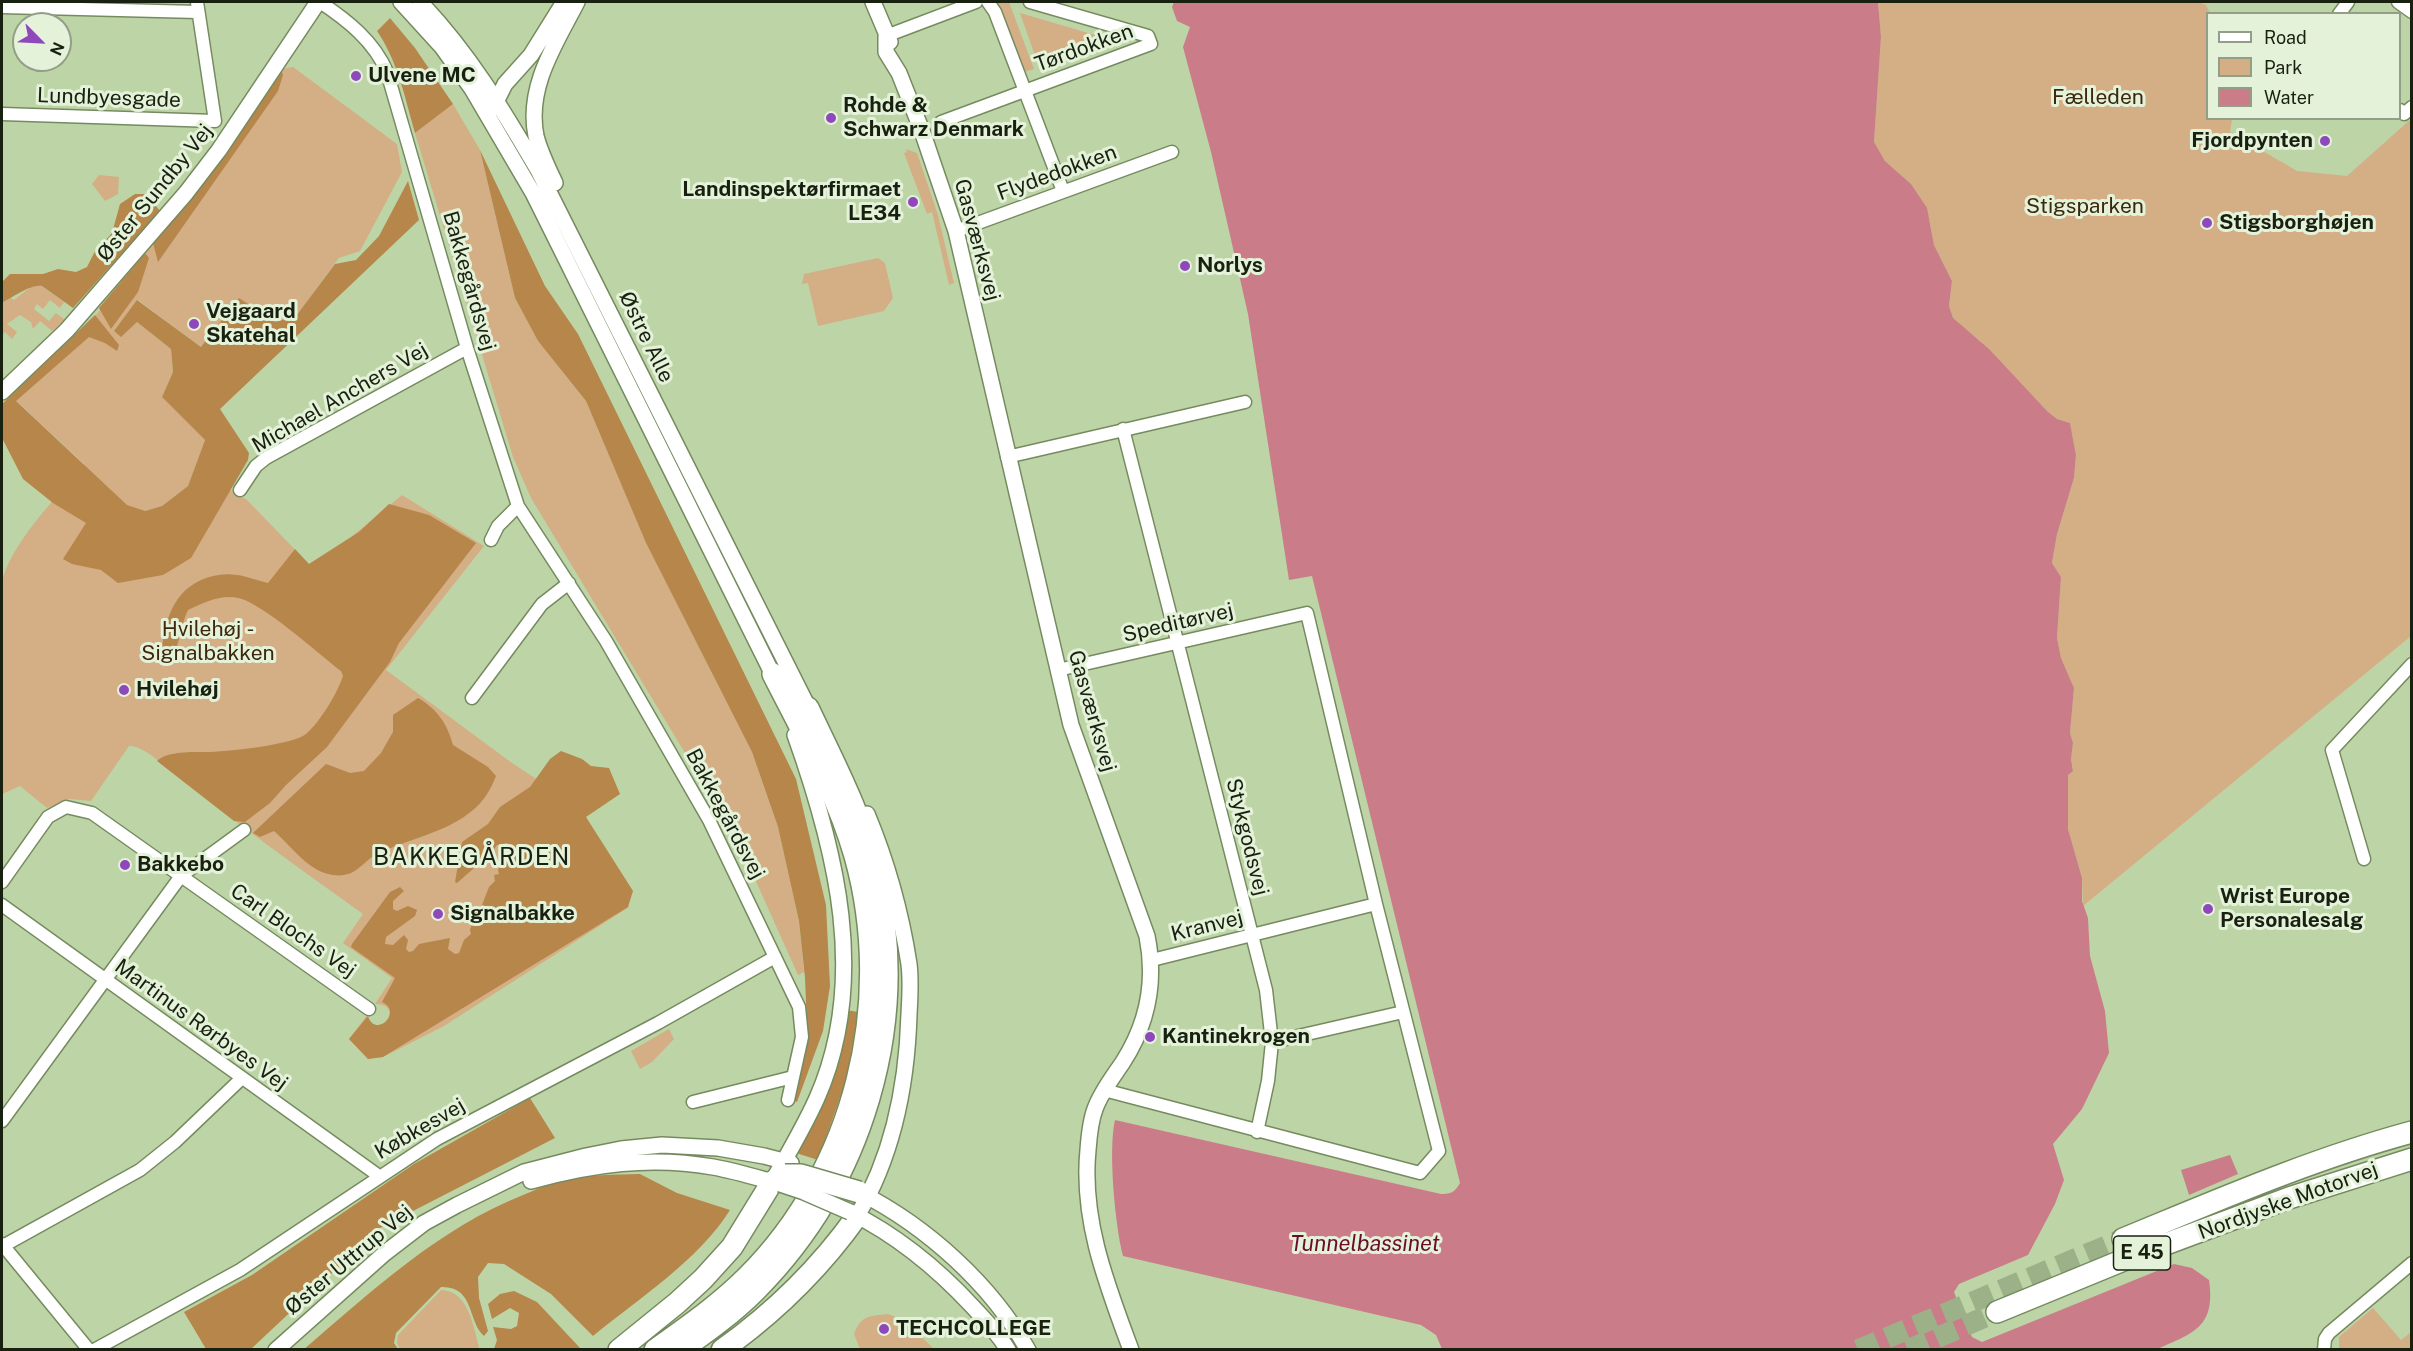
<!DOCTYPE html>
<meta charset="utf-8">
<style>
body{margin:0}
#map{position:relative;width:2413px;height:1351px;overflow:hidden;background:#bdd5a6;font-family:"Public Sans",sans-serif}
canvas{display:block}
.frame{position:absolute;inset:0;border:3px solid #18200f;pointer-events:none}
.legend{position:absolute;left:2206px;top:12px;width:195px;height:108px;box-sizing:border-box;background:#e5f2da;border:2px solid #939e89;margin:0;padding:8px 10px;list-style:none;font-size:18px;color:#18200f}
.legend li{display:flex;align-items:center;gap:12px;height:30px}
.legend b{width:30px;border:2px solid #939e89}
.north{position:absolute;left:12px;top:12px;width:60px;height:60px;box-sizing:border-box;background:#e5f2da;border:2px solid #939e89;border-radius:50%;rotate:114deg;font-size:16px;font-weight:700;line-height:24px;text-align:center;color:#18200f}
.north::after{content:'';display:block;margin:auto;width:21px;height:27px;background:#8e48bb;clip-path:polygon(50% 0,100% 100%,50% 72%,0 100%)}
</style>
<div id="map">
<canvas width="2413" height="1351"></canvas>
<div class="frame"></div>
<ul class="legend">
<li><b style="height:8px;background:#fff"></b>Road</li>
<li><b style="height:16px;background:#d4ae84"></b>Park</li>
<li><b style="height:16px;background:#ca7d89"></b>Water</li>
</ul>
<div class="north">N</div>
</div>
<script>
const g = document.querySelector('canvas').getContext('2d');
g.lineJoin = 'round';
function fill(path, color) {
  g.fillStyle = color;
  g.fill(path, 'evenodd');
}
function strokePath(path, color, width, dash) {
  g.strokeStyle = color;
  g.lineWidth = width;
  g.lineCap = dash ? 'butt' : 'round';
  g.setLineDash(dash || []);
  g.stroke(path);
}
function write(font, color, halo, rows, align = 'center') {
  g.font = font + ' "Public Sans",sans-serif';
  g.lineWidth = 6;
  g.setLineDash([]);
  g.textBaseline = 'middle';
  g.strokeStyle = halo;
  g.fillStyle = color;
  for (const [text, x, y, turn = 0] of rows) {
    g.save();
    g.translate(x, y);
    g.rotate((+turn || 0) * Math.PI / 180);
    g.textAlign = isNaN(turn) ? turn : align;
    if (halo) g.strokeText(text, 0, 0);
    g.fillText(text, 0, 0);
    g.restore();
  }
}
const green = new Path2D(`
 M997 2H1009L1034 69 1024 72Z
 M1878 2H2198L2206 5 2210 13 2208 14V118L2232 119 2230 132 2297 171 2347 176 2411 119V636L2083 906 2082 878 2068 829V775L2073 770 2071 759 2073 743 2070 733 2074 688 2061 658 2057 638 2061 577 2052 563 2057 534 2074 478 2076 455 2070 423 2057 419 2047 411 1979 340 1964 329 1953 318 1949 306 1952 281 1934 245 1929 218 1911 184 1885 161 1874 142 1881 37Z
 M1020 13 1112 40 1039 67Z
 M293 67 397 144 402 172 360 251 339 258 296 316 201 347 138 300 114 331 121 336 137 322 171 349 173 372 162 397 205 440 188 486 162 506 145 511 160 524 231 490 247 500 309 564 351 537 402 495 484 546 386 670 512 763 582 809 629 907 444 1026 383 1057 368 1059 349 1039 367 1015C375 1045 408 1004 375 1004L392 978 343 943 363 914C299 868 236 823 175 775 162 765 145 746 129 746L91 801 69 799 47 808 20 786 2 794V582C10 544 58 496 84 464L11 396 91 321 182 208 281 69Z
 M453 104 480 150 515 298 538 341 586 401 646 543 752 752 778 827 799 921 804 972 798 975 737 839 531 498 513 457 415 133Z
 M906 149 917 153 938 215 954 283 949 285 932 212 927 214 904 153 907 152Z
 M99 175 119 177 118 194 105 201 92 184Z
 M878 258 885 263 893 298 884 311 818 326 808 283 802 284 804 274Z
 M32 286H42L64 302 60 308 50 300 43 309 37 304 34 309 49 321 56 313 65 320 52 331 40 321 33 329 31 322 20 315 7 324 17 332 12 339 5 332 2 336V303L11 298 14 300Z
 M669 1029 674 1039 652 1062 640 1069 631 1051Z
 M441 1290C469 1291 473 1326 479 1347L477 1350 400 1349 397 1343 398 1335Z
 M2373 1308 2401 1340 2411 1332V1349H2339V1337Z
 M888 1314 904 1320 934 1349H860L854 1334C861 1315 870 1316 888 1314Z`);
const forest = new Path2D(`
 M390 18 415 48 453 104 415 133C405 98 398 62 377 31Z
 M281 69 283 75 278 91 158 262 153 243 182 208Z
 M480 150 545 286 578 334 796 779 826 905 830 986 823 1031 797 1102 793 1100 807 1026 805 978 799 921 778 827 752 752 646 543 586 401 538 341 515 298Z
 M408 181 419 220 220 409 249 453 248 460 191 558 163 575 118 583 101 570 72 564 63 559 86 523 53 503 23 479 2 438V404L95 315 119 345 117 351 105 343 89 337 16 401 127 505 145 511 162 506 188 486 205 440 162 397 173 372 171 349 137 322 121 337 114 331 137 300 201 347 239 298 275 322 296 316 335 264 356 260 379 236Z
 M135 194H146L160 211 73 308 42 286C31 284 13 297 2 303V282L10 274H43L58 269 76 272 87 267 94 253 112 233 120 204Z
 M145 253 149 258 138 292 111 329 99 308Z
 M389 504 429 515 476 543 399 643 390 662 327 747 286 785 270 803 245 822 234 821 157 761C167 751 192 752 206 752 224 752 293 745 306 734 320 722 337 694 343 676L341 671C319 654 261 602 238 598 221 594 203 603 188 610 180 626 180 645 171 661L161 659C164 627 169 595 201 580 213 575 224 573 237 575 247 576 258 581 268 583L295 549 309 564 359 532Z
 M418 698C437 709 447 723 453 745L488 767 496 776C491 789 484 801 473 810 446 833 408 839 377 854 367 859 360 869 351 873 344 876 335 876 328 874 307 869 289 844 274 831L260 837 253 833 326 764 350 773 364 771 381 753 393 732V715Z
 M561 751 582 759 591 766 609 768 620 794 586 817 633 891 628 907 383 1057 368 1059 349 1039 368 1016C375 1039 404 1012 382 1002L395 978 351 947 352 944 390 892 400 887 404 891 393 901V909L397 911 408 906 417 910 415 916 386 937 385 944 393 945 404 935 408 940 406 949 409 952 413 951 419 944 450 938 448 949 455 954 459 953 464 940 471 934 470 930 473 920 484 917 483 911 480 910 489 887 495 881 494 875 499 874 498 870 510 847 507 843 497 845 491 853 457 883 455 882 462 842 488 824 500 807 530 787 550 759Z
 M846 1010 858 1012 847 1078 818 1160 796 1153Z
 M530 1098 555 1138 380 1228 251 1349H206L184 1312 252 1275 414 1164Z
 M640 1174 677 1193 730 1210C699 1260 638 1299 593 1336L551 1294 504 1264 488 1263 478 1277 479 1298 488 1331 484 1336C467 1321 475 1286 441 1287L396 1333 394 1343 398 1349 303 1350C372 1291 438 1229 523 1195 536 1190 549 1183 562 1180 587 1174 614 1175 640 1174Z
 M514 1291 537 1302 580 1348 494 1349 497 1340 493 1327 511 1329 517 1326 519 1313 510 1308 492 1319 488 1304 500 1294Z`);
const water = new Path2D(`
 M1174 2H1878L1881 37 1874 142 1885 161 1911 184 1927 208 1934 245 1952 281 1949 306 1953 318 1989 349 2047 411 2057 419 2070 423 2076 455 2074 478 2057 534 2052 563 2061 577 2057 638 2061 658 2074 688 2070 733 2073 743 2071 759 2073 771 2068 775V829L2082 878V901L2088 918 2090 956 2105 1011 2109 1053 2082 1109 2053 1144 2064 1180 2055 1204 2028 1255 1959 1284 1954 1292 1972 1337 1982 1342 2174 1264 2192 1268 2209 1280C2216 1328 2193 1333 2155 1350L1442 1349 1436 1335 1421 1325 1123 1256C1115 1226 1108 1149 1115 1120L1441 1194C1451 1194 1455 1192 1460 1183L1312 576 1289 580 1248 314 1211 152 1183 47 1190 27 1177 21 1172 7Z
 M2230 1155 2238 1174 2189 1195 2181 1170Z`);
const motorwayTunnel = new Path2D(`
 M1858 1350 2123 1239
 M1908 1350 1997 1312`);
const minor = new Path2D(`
 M320 2C347 20 374 41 387 72L467 348 518 506 606 641 709 820 799 1007 802 1037 788 1100
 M988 2 995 12 1063 191
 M2398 2 2412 12
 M2 7 198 12
 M2339 14 2348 2
 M886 36 976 2
 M2400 110 2404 114 2412 107
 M2 114 215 121 197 2
 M941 122 1151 44 1148 36 1030 2
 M956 231 1172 152
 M1123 429 1266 990 1272 1042 1268 1081 1257 1132
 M1007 457 1245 402
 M240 490 256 466 266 458 467 348
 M491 540 498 526 518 506
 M1058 670 1307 613 1376 904 1439 1151 1420 1173 1104 1090
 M472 698 542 604 569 583
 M2364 859 2332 750 2412 664
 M2 882 48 817 66 807 92 813 369 1009
 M2 905 379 1176
 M1152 960 1376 904
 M1272 1042 1403 1012
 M693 1102 793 1077
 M2 1121 181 876 244 830
 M2 1244 89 1350
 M3 1246 140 1170 175 1142 242 1078
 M94 1350 240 1270 437 1139 658 1023 775 957
 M2324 1350 2325 1339 2329 1333 2412 1263`);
const tertiary = new Path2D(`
 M401 2 442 47 472 89 533 193 776 681
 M420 2C468 52 503 110 538 170L812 715
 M873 2 890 42
 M886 36V52L899 73 922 131 956 231 1071 725 1147 936C1156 981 1148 1023 1123 1062 1113 1077 1101 1092 1095 1109 1090 1122 1089 1137 1088 1150 1081 1220 1107 1285 1131 1350
 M493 108 505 84 531 55 564 2
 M555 183C548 168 540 152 536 136 526 87 556 43 577 2
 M2 392 67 330 186 193 219 150 318 2
 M531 1181C592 1164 651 1156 713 1167 736 1171 758 1178 780 1184
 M772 1182C788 1154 804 1127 817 1098 869 980 836 850 795 735
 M861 1193C927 1227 991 1284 1028 1350
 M850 1212C898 1236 937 1268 973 1307 985 1320 999 1334 1008 1350
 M857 1216C894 1154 907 1085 909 1014 910 998 911 980 909 964 901 912 887 862 867 814
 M276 1350 385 1253 424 1223 457 1205 524 1172 586 1156 621 1149 662 1145 718 1148 764 1156 791 1163`);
const motorway = new Path2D(`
 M2123 1239C2218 1200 2312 1159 2412 1132
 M1997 1312 2131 1257 2289 1198 2412 1159
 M619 1350 677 1303 703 1279 732 1247 772 1182 785 1175
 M655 1350C687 1327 719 1305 747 1277 855 1169 896 1003 855 856 837 793 803 733 773 674
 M681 1350C708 1331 733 1313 756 1290 863 1182 910 1025 876 876 863 817 834 763 808 708
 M722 1350C774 1313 820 1268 857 1216`);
const tertiaryBridge = new Path2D(`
 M780 1184 804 1192 850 1212`);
const motorwayBridge = new Path2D(`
 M785 1175H801L859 1192`);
const markers = [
 [356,76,6,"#8e48bb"],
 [831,118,6,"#8e48bb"],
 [2325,141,6,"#8e48bb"],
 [913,202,6,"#8e48bb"],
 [2207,223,6,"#8e48bb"],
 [1185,266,6,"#8e48bb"],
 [194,324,6,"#8e48bb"],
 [124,690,6,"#8e48bb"],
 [125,865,6,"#8e48bb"],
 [2208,909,6,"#8e48bb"],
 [438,914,6,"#8e48bb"],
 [1150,1037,6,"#8e48bb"],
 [884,1329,6,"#8e48bb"]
];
const shields = [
 [2142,1253,57]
];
const shieldNames = [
 ["E 45",2142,1253]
];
const streetNames = [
 ["Tørdokken",1084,48,-20],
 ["Lundbyesgade",109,98,2],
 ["Flydedokken",1057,173,-20],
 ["Øster Sundby Vej",155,193,-51],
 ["Gasværksvej",977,240,75],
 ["Bakkegårdsvej",469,281,74],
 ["Østre Alle",646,337,64],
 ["Michael Anchers Vej",340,398,-30],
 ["Speditørvej",1178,623,-13],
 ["Gasværksvej",1092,711,74],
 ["Bakkegårdsvej",725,814,62],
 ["Stykgodsvej",1247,837,76],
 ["Kranvej",1207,926,-14],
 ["Carl Blochs Vej",293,931,35],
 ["Martinus Rørbyes Vej",201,1025,36],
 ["Købkesvej",420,1129,-30],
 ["Nordjyske Motorvej",2288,1201,-20],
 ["Øster Uttrup Vej",349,1260,-40]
];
const poiNames = [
 ["Ulvene MC",368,76],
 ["Rohde &",843,106],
 ["Schwarz Denmark",843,130],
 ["Fjordpynten",2313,141,"right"],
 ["Landinspektørfirmaet",901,190,"right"],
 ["LE34",901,214,"right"],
 ["Stigsborghøjen",2219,223],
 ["Norlys",1197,266],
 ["Vejgaard",206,312],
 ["Skatehal",206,336],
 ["Hvilehøj",136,690],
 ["Bakkebo",137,865],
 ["Wrist Europe",2220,897],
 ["Personalesalg",2220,921],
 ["Signalbakke",450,914],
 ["Kantinekrogen",1162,1037],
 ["TECHCOLLEGE",896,1329]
];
const parkNames = [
 ["Fælleden",2098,98],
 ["Stigsparken",2085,207],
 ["Hvilehøj -",208,630],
 ["Signalbakken",208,654]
];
const waterNames = [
 ["Tunnelbassinet",1365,1244]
];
const quarterNames = [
 ["BAKKEGÅRDEN",472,858]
];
fill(green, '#d4ae84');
fill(forest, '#b6864b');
fill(water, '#ca7d89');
strokePath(motorwayTunnel, '#9cb188', 21, [21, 10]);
strokePath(minor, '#758b5f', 15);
strokePath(tertiary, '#758b5f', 18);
strokePath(motorway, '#758b5f', 24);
strokePath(minor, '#fff', 12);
strokePath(tertiary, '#fff', 15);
strokePath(motorway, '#fff', 21);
strokePath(tertiaryBridge, '#758b5f', 18, []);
strokePath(motorwayBridge, '#758b5f', 24, []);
strokePath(tertiaryBridge, '#fff', 15);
strokePath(motorwayBridge, '#fff', 21);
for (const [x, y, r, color] of markers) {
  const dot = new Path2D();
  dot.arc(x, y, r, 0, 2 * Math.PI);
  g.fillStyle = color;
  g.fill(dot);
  strokePath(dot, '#e5f2da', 2);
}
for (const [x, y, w] of shields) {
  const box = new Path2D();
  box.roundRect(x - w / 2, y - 17, w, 34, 4.5);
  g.fillStyle = '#e5f2da';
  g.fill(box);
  strokePath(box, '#18200f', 1.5);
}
write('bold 20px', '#18200f', null, shieldNames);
write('21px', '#18200f', '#e5f2da', streetNames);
write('bold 21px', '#18200f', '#e5f2da', poiNames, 'left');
write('21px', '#3d280e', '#e5f2da', parkNames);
write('italic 22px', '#6a0c2a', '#e5f2da', waterNames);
g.letterSpacing = '1.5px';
write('24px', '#18200f', '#e5f2da', quarterNames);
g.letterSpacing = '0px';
</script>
